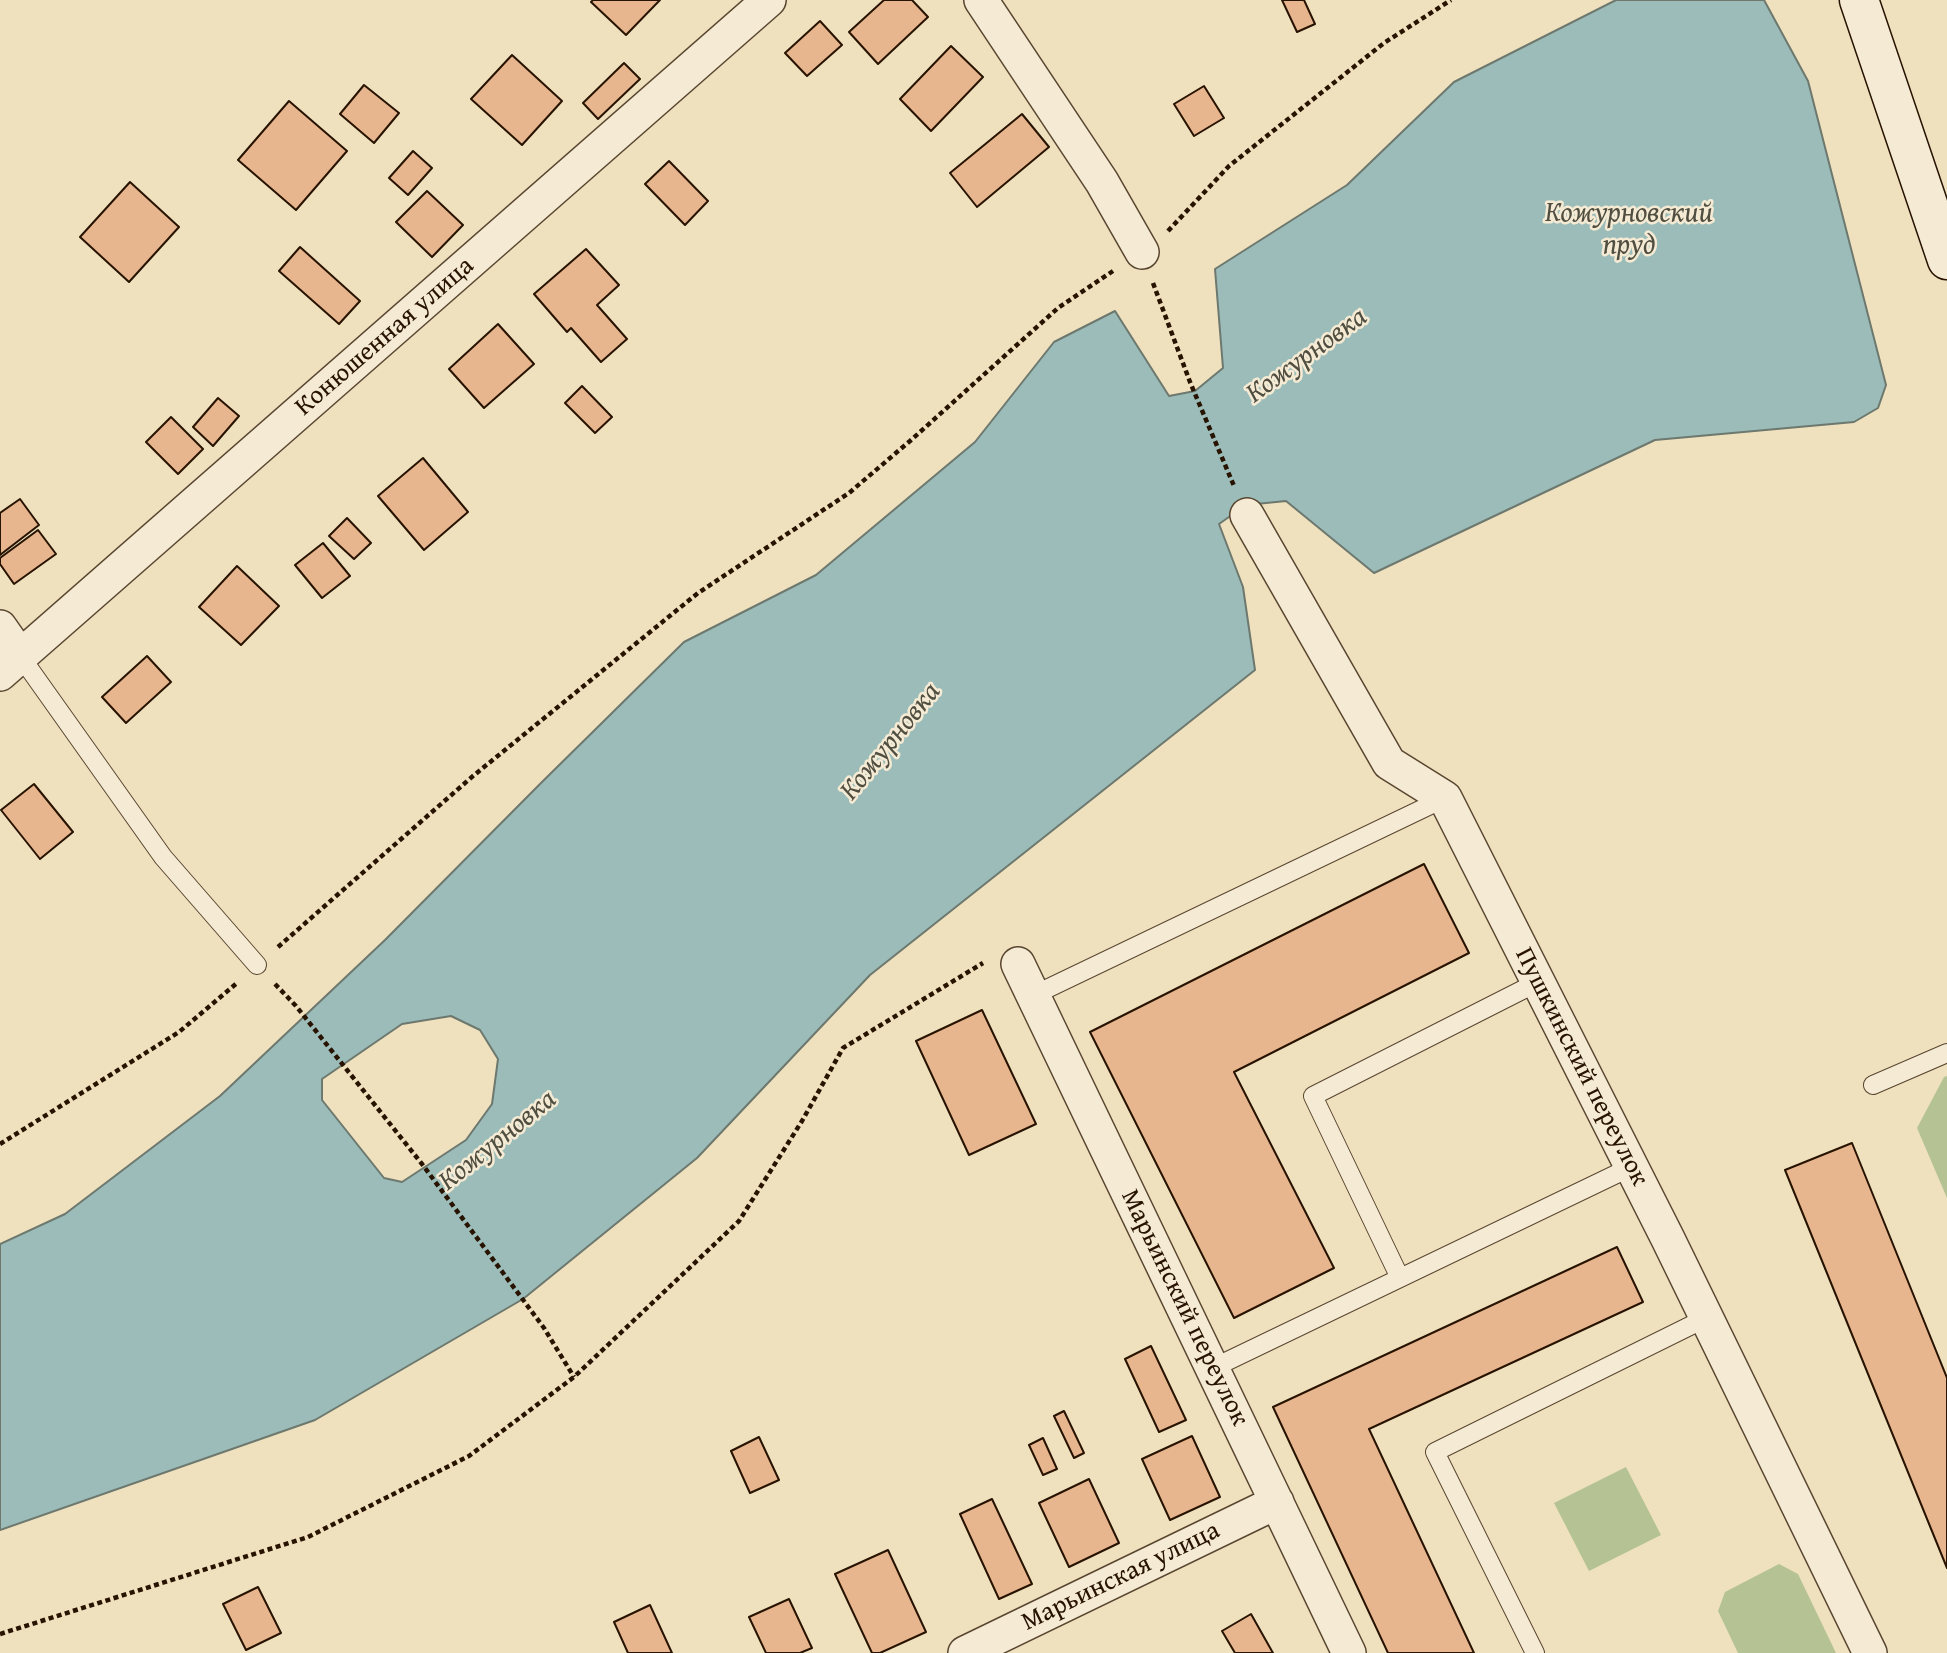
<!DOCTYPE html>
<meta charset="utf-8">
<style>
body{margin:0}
canvas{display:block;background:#efe0be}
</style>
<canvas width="1947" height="1653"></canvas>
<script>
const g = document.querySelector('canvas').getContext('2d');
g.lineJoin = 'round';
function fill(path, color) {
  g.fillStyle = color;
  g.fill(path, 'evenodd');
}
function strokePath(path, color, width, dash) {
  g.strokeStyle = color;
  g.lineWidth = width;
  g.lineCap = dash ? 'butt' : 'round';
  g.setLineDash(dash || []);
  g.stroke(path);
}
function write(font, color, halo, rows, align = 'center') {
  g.font = font + ' "Gentium Book Plus",serif';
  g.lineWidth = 5;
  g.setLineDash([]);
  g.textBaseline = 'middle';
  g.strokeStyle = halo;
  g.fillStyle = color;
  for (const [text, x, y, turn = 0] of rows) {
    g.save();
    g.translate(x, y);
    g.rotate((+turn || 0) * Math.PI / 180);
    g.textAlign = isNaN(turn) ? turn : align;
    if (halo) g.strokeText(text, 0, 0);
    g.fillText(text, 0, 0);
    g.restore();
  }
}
const green = new Path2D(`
 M1947 1076V1198L1917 1128 1944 1077Z
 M1626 1467 1661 1535 1589 1571 1554 1503Z
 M1779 1564 1798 1574 1836 1653H1738L1718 1611 1725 1592Z`);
const water = new Path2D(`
 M1616 0H1764L1808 81 1886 385 1878 408 1854 422 1655 440 1374 573 1286 501 1246 505 1219 524 1243 587 1255 670 870 975 697 1158 523 1299 315 1420 0 1530V1244L65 1214 220 1096 385 940 541 783 684 642 816 575 975 442 1054 342 1115 311 1169 396 1195 391 1223 368 1215 269 1347 185 1454 82ZM451 1016 480 1030 498 1059 492 1104 466 1140 402 1182 384 1178 322 1100V1079L402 1024Z`);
const building = new Path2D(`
 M593 0H660L626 35 591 2Z
 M884 0H912L928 17 878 64 849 32Z
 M1282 0H1304L1315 24 1297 32Z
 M820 21 842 45 807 76 785 53Z
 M951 46 983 77 931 131 900 99Z
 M512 55 562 101 522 145 471 99Z
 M624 63 640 79 598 119 583 103Z
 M364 85 399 113 374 143 340 114Z
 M1204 86 1224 118 1194 136 1174 104Z
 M289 101 347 151 296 210 238 160Z
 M1022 114 1049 147 977 207 950 173Z
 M413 151 432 168 408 195 389 178Z
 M669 161 708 201 685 225 645 184Z
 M130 182 179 227 129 282 80 237Z
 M427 191 463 225 432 257 396 222Z
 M300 247 360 301 339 324 279 271Z
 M586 249 619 285 597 305 627 339 601 362 571 328 567 332 534 294Z
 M498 324 534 364 484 408 449 369Z
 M582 386 612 417 595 433 565 403Z
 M218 398 239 416 213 446 193 427Z
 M171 417 203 449 178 474 146 442Z
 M423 458 468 512 424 550 378 496Z
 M20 499 39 525 0 555V513Z
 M347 518 371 543 354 559 329 536Z
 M38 530 56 554 14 584 0 564V558Z
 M323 543 350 576 322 598 295 565Z
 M237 566 279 606 241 645 199 607Z
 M147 656 171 682 126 723 102 697Z
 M34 784 73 832 40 859 1 810Z
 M1424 864 1469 953 1234 1072 1334 1268 1234 1318 1090 1032Z
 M982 1010 1036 1124 969 1155 916 1041Z
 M1852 1143 1947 1378V1568L1785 1170Z
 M1617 1247 1643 1302 1369 1429 1474 1653H1388L1273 1407Z
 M1151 1346 1186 1420 1159 1432 1125 1359Z
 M1064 1411 1084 1453 1074 1458 1054 1416Z
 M1192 1436 1220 1497 1170 1520 1142 1459Z
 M759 1437 779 1480 750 1493 731 1451Z
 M1043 1438 1057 1469 1043 1475 1029 1445Z
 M1089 1479 1119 1543 1069 1567 1039 1503Z
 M992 1499 1032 1584 999 1599 960 1514Z
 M888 1550 926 1632 880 1653H872L835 1574Z
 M258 1587 281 1633 246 1650 223 1604Z
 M789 1599 812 1648 800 1653H766L749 1617Z
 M650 1605 672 1653H628L614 1622Z
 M1251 1614 1273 1653H1235L1222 1631Z`);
const path = new Path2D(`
 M1168 231 1229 166 1384 43 1451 0
 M1153 283 1190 382 1234 486
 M278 947 473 776 698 593 849 493 910 441 1058 308 1113 271
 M275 984 296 1006 422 1164 544 1328 574 1377
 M0 1144 179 1032 237 983
 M0 1634 308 1537 469 1456 574 1377 739 1221 802 1121 843 1048 983 963`);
const lane = new Path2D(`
 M21 657 163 857 257 965
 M1034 995 1445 798
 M1873 1085 1947 1053
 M1400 1278 1313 1096 1538 982
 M1213 1368 1631 1167
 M1535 1653 1435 1452 1706 1318`);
const street = new Path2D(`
 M981 0 1102 182 1142 252
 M1247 515 1389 763 1445 798 1668 1239 1870 1653
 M0 627 21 657
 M0 674 769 0
 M1018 964 1349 1653
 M965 1653 1277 1502`);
const secondary = new Path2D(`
 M1859 0 1947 260`);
const streetNames = [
 ["Конюшенная улица",385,337,-41],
 ["Пушкинский переулок",1581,1067,63],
 ["Марьинский переулок",1184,1308,64],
 ["Марьинская улица",1121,1577,-26]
];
const waterNames = [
 ["Кожурновский",1629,214],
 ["пруд",1629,246],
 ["Кожурновка",1307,356,-36],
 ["Кожурновка",891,742,-51],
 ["Кожурновка",498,1141,-39]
];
fill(green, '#b5c394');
fill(water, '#9bbcb8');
strokePath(water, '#6d786e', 2);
fill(building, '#e7b68e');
strokePath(building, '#271300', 2);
strokePath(lane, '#594630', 20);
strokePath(street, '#594630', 36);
strokePath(secondary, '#271300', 41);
strokePath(path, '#271300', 4.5, [5, 3.5]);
strokePath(lane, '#f5ebd5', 18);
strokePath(street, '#f5ebd5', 33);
strokePath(secondary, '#f5ebd5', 38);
write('26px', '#271300', '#f5ebd5', streetNames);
write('italic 28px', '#504e40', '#f5ebd5', waterNames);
</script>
